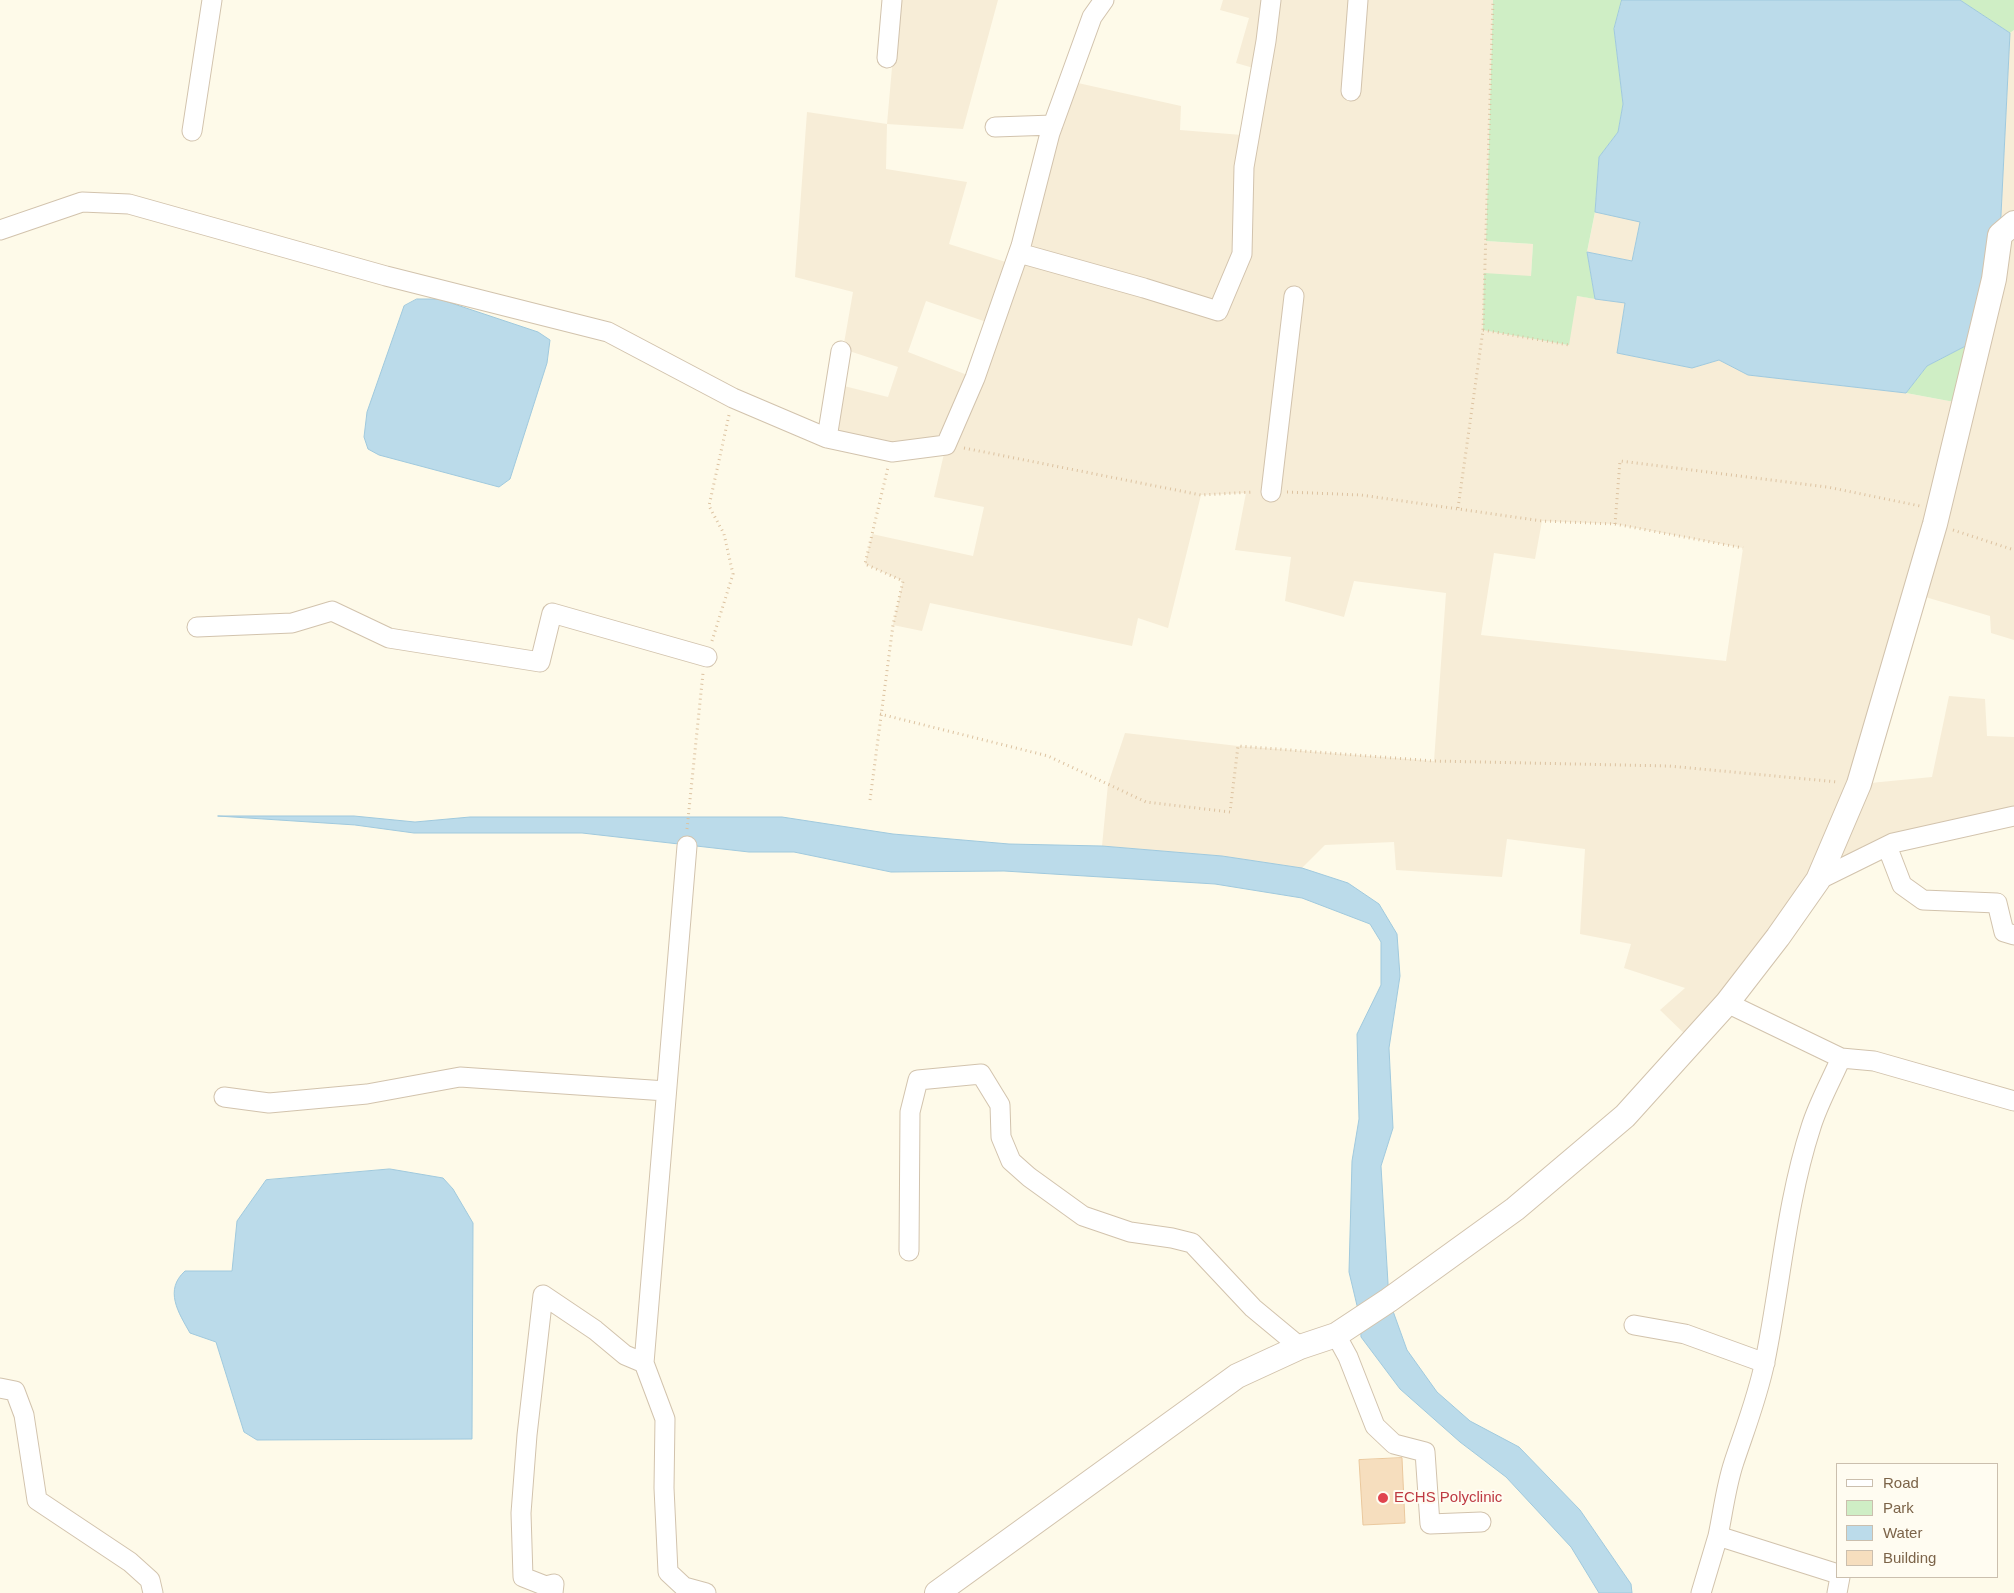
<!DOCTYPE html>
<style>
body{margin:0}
#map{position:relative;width:2014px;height:1593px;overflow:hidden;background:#fefae9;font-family:Arial,sans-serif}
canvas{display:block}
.legend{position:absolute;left:1836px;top:1463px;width:162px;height:115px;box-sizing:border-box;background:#fffcf1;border:1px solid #cbbfae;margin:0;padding:6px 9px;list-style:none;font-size:15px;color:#7c6449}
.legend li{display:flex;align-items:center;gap:10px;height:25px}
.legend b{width:25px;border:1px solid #cbbfae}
</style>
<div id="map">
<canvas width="2014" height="1593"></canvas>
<ul class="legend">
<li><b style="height:6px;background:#fff"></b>Road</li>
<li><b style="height:14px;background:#cfeec5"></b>Park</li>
<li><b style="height:14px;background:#bbdbea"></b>Water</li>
<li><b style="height:14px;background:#f6debe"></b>Building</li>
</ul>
</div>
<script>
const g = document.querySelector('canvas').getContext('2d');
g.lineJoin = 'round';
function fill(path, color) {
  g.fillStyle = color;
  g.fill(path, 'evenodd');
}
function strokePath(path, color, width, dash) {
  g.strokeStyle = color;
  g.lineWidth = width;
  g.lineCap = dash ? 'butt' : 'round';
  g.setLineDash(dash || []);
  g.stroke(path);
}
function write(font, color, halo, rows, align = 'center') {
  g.font = font + ' Arial,sans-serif';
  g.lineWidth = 4;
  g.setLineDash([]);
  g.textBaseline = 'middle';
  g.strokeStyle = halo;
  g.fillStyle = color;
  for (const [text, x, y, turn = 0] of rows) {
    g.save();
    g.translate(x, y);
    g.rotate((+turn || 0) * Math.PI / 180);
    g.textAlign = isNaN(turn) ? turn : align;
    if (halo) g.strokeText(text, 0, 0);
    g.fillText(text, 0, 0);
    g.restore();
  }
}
const residential = new Path2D(`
 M898 0H998L963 129 887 124 886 169 967 182 949 244 1015 265 1069 81 1181 106 1180 130 1242 135 1257 69 1236 63 1249 18 1220 10 1223 0H1493L1486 241 1533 244 1531 276 1577 296 1625 303 1617 353 1692 368 1719 360 1748 375 1906 393 1965 404 2000 235 2010 33 2014 30V640L1991 633 1990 616 1915 594 1860 784 1932 777 1949 696 1985 699 1987 736 2014 737V816L1893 843 1818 880 1693 1042 1660 1010 1685 988 1624 968 1631 944 1580 934 1585 849 1507 839 1502 877 1396 870 1394 842 1325 845 1302 868 1222 856 1102 846 1108 784 1125 733 1238 746 1434 761 1446 593 1354 581 1344 617 1285 601 1291 557 1235 550 1246 493 1201 495 1168 628 1138 618 1132 646 930 603 922 631 893 625 903 581 865 564 872 534 973 556 984 507 934 497 946 445 892 452 827 438 828 382 888 397 898 367 843 349 853 292 795 277 807 112 887 124ZM926 301 995 325 975 378 908 352ZM1542 521 1615 524 1743 548 1726 661 1481 635 1494 553 1535 559Z
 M1595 212 1640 221 1632 261 1587 252Z`);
const green = new Path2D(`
 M1493 0H1622L1614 29 1623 104 1618 132 1599 157 1595 212 1587 252 1595 299 1577 296 1569 345 1483 330 1484 273 1531 276 1533 244 1486 241Z
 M1960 0H2014V30L2010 33Z
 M1981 338 1965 404 1906 393 1927 366Z`);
const water = new Path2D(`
 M1622 0H1960L2010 33 2000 235 1981 338 1927 366 1906 393 1748 375 1719 360 1692 368 1617 353 1625 303 1595 299 1587 252 1632 261 1640 222 1595 212 1599 157 1618 132 1623 104 1614 29Z
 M417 299H439L538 332 550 340 547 363 510 479 499 487 379 455 368 449 364 437 367 412 404 306Z
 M218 816H354L415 822 470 817H782L893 834 1009 844 1102 846 1222 856 1302 868 1348 883 1379 904 1397 934 1400 976 1389 1048 1393 1128 1381 1166 1389 1300 1407 1350 1437 1392 1470 1421 1519 1447 1580 1510 1631 1584 1632 1593H1599L1571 1547 1506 1477 1460 1442 1400 1389 1361 1337 1360 1318 1349 1272 1352 1161 1359 1119 1357 1034 1381 985V942L1370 924 1302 898 1215 884 1004 871 891 872 794 852H749L582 833H414L355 825Z
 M390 1169 443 1178 453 1189 473 1223 472 1439 257 1440 244 1432 216 1342 190 1333C178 1312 164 1290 185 1271H232L237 1221 266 1180Z`);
const building = new Path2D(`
 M1402 1458 1405 1523 1363 1525 1359 1460Z`);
const path = new Path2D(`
 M1483 330 1569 345
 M964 448 1201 495 1253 492
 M1287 492 1361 495 1542 521 1615 524 1743 548
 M1458 508 1483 330 1493 0
 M1615 524 1620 461 1827 487 1920 506
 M1953 530 2014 550
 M712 641 733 574 724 534 709 506 729 415
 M880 714 1048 756 1146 802 1230 812 1238 746 1434 761 1669 766 1838 782
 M870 800 893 625 903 581 865 564 888 467
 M687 829 703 673`);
const minor = new Path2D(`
 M887 58 892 0
 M1351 91 1358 0
 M995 127 1053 125
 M192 131 212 0
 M0 230 82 202 129 204 386 276 608 332 733 398 827 438 892 452 946 445 975 378 1021 246 1050 133 1092 17 1104 0
 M1019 253 1144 288 1218 311 1242 254 1244 167 1266 41 1271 0
 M827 438 841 351
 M1271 492 1294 296
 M197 627 292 623 332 611 389 638 540 662 552 613 707 657
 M687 846 644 1363 665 1419 664 1488 668 1572 684 1587 706 1593
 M1887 846 1902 885 1923 900 1997 903 2004 932 2014 935
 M1818 880 1893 843 2014 816
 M1727 1003 1841 1058C1831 1081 1818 1104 1811 1127 1786 1204 1781 1283 1765 1361 1758 1396 1745 1429 1734 1462 1726 1486 1723 1512 1718 1536L1838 1574
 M1841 1058 1874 1061 2014 1101
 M224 1097 269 1103 367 1094 460 1077 666 1091
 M909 1251 910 1112 918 1080 981 1074 1000 1105 1001 1137 1011 1161 1029 1177 1083 1216 1130 1232 1172 1238 1192 1243 1253 1308 1300 1347
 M1634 1325 1685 1334 1765 1363
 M1336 1335 1348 1357 1375 1426 1394 1444 1425 1452 1430 1524 1481 1522
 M0 1388 15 1391 24 1415 37 1500 130 1562 150 1580 153 1593
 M553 1593 554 1584 546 1586 523 1577 521 1513 527 1435 543 1295 595 1330 625 1355 644 1363
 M1701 1593 1718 1536
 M1837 1593 1840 1577`);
const tertiary = new Path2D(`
 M937 1593 1237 1376 1300 1347 1336 1335 1389 1300 1515 1209 1625 1116 1727 1003 1778 937 1818 880 1859 784 1935 524 1994 279 2000 235 2014 223`);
const markers = [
 [1383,1498,6,"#e0444e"]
];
const healthNames = [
 ["ECHS Polyclinic",1394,1498]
];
fill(residential, '#f7edd7');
fill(green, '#cfeec5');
fill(water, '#bbdbea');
strokePath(water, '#a0c9dd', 1);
fill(building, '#f6debe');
strokePath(building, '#eac89d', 1);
strokePath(minor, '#d2c3ad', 21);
strokePath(tertiary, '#d2c3ad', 26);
strokePath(path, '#dcc2a0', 3, [1, 4]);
strokePath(minor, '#fff', 19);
strokePath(tertiary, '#fff', 24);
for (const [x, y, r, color] of markers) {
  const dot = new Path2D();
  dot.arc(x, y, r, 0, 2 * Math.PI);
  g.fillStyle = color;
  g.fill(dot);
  strokePath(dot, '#fffcf1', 2);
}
write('15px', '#be3a42', '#fffcf1', healthNames, 'left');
</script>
